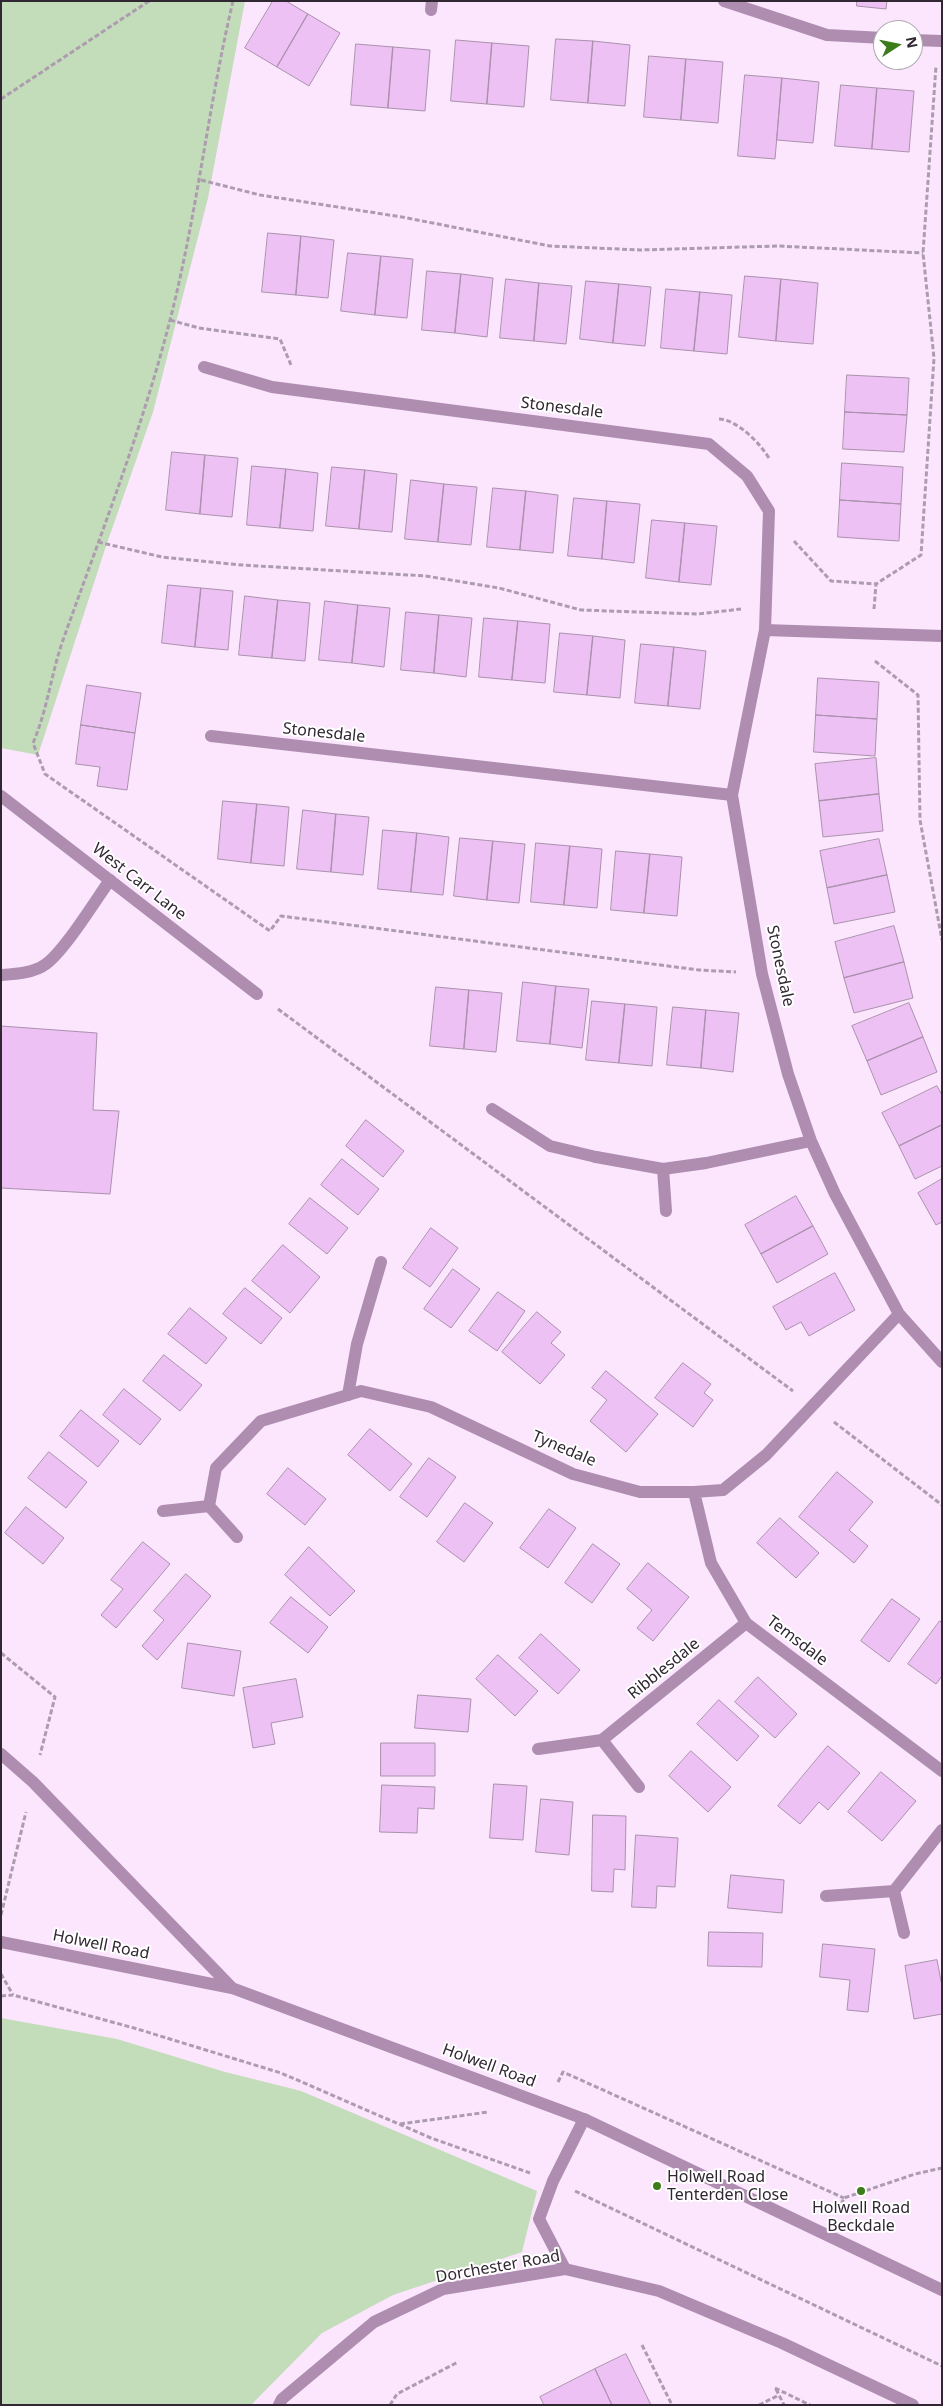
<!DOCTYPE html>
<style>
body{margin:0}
#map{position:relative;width:943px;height:2406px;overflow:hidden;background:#fbe6fe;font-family:"Noto Sans",sans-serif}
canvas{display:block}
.frame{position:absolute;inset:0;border:2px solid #312732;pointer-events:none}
.north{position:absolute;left:873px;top:20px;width:50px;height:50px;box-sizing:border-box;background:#fff;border:1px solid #ada9ad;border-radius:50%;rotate:79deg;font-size:14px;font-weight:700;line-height:20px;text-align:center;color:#312732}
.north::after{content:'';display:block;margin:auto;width:18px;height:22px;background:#3c7c1b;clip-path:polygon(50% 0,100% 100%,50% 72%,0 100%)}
</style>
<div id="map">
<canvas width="943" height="2406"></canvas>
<div class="frame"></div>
<div class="north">N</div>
</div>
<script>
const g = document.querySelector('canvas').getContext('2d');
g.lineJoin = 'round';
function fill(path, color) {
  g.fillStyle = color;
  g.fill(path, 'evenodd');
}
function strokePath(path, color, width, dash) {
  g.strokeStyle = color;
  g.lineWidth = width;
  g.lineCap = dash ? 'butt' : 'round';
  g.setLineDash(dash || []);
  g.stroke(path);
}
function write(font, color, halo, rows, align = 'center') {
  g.font = font + ' "Noto Sans",sans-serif';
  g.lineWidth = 4;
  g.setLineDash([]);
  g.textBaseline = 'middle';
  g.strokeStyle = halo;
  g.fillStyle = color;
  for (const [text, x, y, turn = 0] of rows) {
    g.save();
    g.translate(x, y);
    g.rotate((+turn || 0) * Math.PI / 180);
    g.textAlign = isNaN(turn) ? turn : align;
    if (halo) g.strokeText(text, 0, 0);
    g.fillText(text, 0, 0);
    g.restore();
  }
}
const green = new Path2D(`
 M1 1H245L208 198 153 412 106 546 38 755 1 748Z
 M1 2018 117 2039 225 2072 301 2091 537 2191 522 2252 393 2295 322 2333 251 2405H1Z`);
const building = new Path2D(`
 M273 1H286L308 14 277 67 245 48Z
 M857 1H887L886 9 857 6Z
 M308 14 340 33 309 86 277 67Z
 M556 39 593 41 588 103 551 100Z
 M456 40 492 43 487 104 451 101Z
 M593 41 630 45 625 106 588 103Z
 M492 43 529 46 524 107 487 104Z
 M356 44 393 47 388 108 351 105Z
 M393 47 430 50 425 111 388 108Z
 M649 56 686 59 681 120 644 117Z
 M686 59 723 62 718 123 681 120Z
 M745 75 782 78 775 159 738 156Z
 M782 78 819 82 813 143 777 140Z
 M841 85 877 88 872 149 835 146Z
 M877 88 914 91 909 152 872 149Z
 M268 233 301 236 296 295 262 292Z
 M301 236 334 240 328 298 296 295Z
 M348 253 381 256 375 315 341 311Z
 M381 256 413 259 407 318 375 315Z
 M427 271 461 274 455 333 422 330Z
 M461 274 493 278 487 337 455 333Z
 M745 276 781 279 776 341 739 337Z
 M506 279 539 283 534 341 500 338Z
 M781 279 818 283 813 344 776 341Z
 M586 281 619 284 613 343 580 339Z
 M539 283 572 286 566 344 534 341Z
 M619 284 651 287 645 346 613 343Z
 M666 289 700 292 694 351 661 348Z
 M700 292 732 295 727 354 694 351Z
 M847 375 909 378 907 415 845 412Z
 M845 412 907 415 904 452 843 449Z
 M172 452 205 455 200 514 166 510Z
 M205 455 238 458 232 517 200 514Z
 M842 463 903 467 901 504 840 500Z
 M252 466 286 469 280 528 247 525Z
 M332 467 365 470 359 529 326 526Z
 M286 469 318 473 313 531 280 528Z
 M365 470 397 474 392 532 359 529Z
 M411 480 444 484 438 542 405 539Z
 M444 484 477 487 471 545 438 542Z
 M493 488 526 491 520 550 487 547Z
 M526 491 558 495 553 553 520 550Z
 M574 498 607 501 602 559 568 556Z
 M840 500 901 504 899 541 838 537Z
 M607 501 640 504 634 563 602 559Z
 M652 520 685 523 679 582 646 578Z
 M685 523 717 526 711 585 679 582Z
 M168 585 201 588 195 647 162 643Z
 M201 588 233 591 228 650 195 647Z
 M245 596 278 600 272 658 239 655Z
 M278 600 310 603 305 661 272 658Z
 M325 601 358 605 352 663 319 660Z
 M358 605 390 608 384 667 352 663Z
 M406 612 439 615 434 673 401 670Z
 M439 615 472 618 466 677 434 673Z
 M484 618 518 621 512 680 479 677Z
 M518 621 550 624 545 683 512 680Z
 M560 633 593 636 587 695 554 692Z
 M593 636 625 640 620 698 587 695Z
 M641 644 674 647 668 706 635 703Z
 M674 647 706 651 700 709 668 706Z
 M818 678 879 682 877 719 816 715Z
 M87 685 141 693 135 733 81 725Z
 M816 715 877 719 875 756 814 752Z
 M81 725 135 733 127 790 97 786 100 767 76 764Z
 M876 758 879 794 819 801 815 764Z
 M879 794 883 831 823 837 819 801Z
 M223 801 257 804 251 863 218 859Z
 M257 804 289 807 284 866 251 863Z
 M303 810 336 814 331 872 297 869Z
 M336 814 369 817 363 875 331 872Z
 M383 830 417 833 411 892 378 889Z
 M417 833 449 837 443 895 411 892Z
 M460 838 493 841 487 900 454 896Z
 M879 839 887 875 827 888 820 851Z
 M493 841 525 844 519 903 487 900Z
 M536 843 570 846 564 905 531 902Z
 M570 846 602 849 597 908 564 905Z
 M616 851 650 854 644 913 611 910Z
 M650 854 682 857 677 916 644 913Z
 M887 875 895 912 834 924 827 888Z
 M894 926 904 962 844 978 835 942Z
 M904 962 913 998 854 1013 844 978Z
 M523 982 556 986 550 1044 517 1041Z
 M556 986 589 989 582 1048 550 1044Z
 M436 987 469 990 464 1049 430 1046Z
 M469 990 502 993 496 1052 464 1049Z
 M592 1001 625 1004 619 1063 586 1060Z
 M909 1003 923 1037 867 1061 852 1026Z
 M625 1004 657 1007 652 1066 619 1063Z
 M673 1007 706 1010 701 1068 667 1065Z
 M706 1010 739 1013 733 1072 701 1068Z
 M1 1026 97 1033 93 1110 119 1111 110 1194 1 1188Z
 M923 1037 937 1072 881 1095 867 1061Z
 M937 1086 942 1095V1125L899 1146 882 1113Z
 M366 1120 404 1151 383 1177 346 1146Z
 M942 1125V1166L915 1179 899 1146Z
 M342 1159 379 1189 358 1215 321 1185Z
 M942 1179V1222L936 1225 918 1193Z
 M796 1196 813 1226 761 1254 745 1225Z
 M310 1198 348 1228 327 1254 289 1224Z
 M813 1226 828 1254 777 1283 761 1254Z
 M431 1228 458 1248 430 1287 403 1268Z
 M283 1245 320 1277 290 1313 252 1281Z
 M453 1269 480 1289 451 1328 424 1309Z
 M835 1273 855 1310 809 1336 801 1322 786 1330 773 1307Z
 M245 1288 282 1318 261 1344 223 1314Z
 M498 1292 525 1311 497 1351 469 1331Z
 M190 1308 227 1338 206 1364 168 1334Z
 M537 1312 561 1332 551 1343 565 1355 540 1384 502 1352Z
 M164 1355 202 1385 180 1411 143 1381Z
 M683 1363 711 1384 704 1393 713 1400 693 1427 655 1398Z
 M606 1371 658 1414 626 1452 590 1421 607 1400 592 1388Z
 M124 1389 161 1419 140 1445 103 1415Z
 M81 1410 119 1441 98 1467 60 1436Z
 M370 1429 412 1464 390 1491 348 1455Z
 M49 1452 87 1482 66 1508 28 1478Z
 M429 1458 456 1477 427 1517 400 1497Z
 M288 1468 326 1499 305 1525 267 1494Z
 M837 1472 873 1502 849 1530 868 1546 854 1563 799 1517Z
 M465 1503 493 1523 464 1562 437 1542Z
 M26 1507 64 1538 43 1564 5 1533Z
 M549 1509 576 1528 548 1568 520 1548Z
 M780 1518 819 1553 796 1578 757 1543Z
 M143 1542 170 1564 116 1628 101 1615 123 1589 111 1580Z
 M593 1544 620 1564 592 1603 565 1583Z
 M309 1547 355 1591 330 1616 285 1575Z
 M648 1563 689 1597 653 1641 637 1628 652 1610 627 1589Z
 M186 1574 211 1596 157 1660 142 1646 164 1620 154 1611Z
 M291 1597 328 1627 308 1653 270 1623Z
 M892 1599 920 1619 889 1662 861 1641Z
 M940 1621 942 1623V1676L936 1684 908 1664Z
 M541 1634 580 1670 558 1694 519 1658Z
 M188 1643 241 1651 234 1696 182 1688Z
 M498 1655 538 1691 515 1716 476 1679Z
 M758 1677 797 1714 775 1738 735 1702Z
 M296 1679 303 1717 271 1723 275 1744 253 1748 243 1688Z
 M418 1695 471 1699 468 1732 415 1728Z
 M719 1700 759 1736 737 1761 697 1724Z
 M381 1743H435V1776H381Z
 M828 1746 860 1773 828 1810 819 1802 800 1824 778 1806Z
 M691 1751 731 1787 708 1812 669 1776Z
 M881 1772 916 1801 882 1841 848 1812Z
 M494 1784 527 1786 523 1840 490 1838Z
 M382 1785 435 1787 434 1809 418 1808 417 1833 380 1832Z
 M541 1799 573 1802 569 1855 536 1852Z
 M593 1815 626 1816 625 1870 614 1869 613 1892 592 1891Z
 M636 1835 678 1838 675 1887 657 1886 656 1908 632 1907Z
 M731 1875 784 1880 782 1913 728 1908Z
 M709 1932 763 1933 762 1967 708 1966Z
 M823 1944 875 1949 868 2012 847 2010 850 1980 820 1977Z
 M937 1960 942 1986V2014L914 2019 905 1966Z
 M626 2354 651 2405H612L595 2369Z
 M595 2369 612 2405H544L540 2397Z`);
const path = new Path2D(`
 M233 1C208 107 197 215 170 320 142 430 100 536 62 643 51 675 47 711 33 743L45 774 270 931 281 916 699 970 736 972
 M1 99 149 1
 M201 180 260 195 402 217 550 246 640 250 778 246 923 253
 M170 320 199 328 280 339 291 365
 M719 419C738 420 761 444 770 460
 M794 541 831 581 876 584
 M98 542 162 557 242 565 426 576 499 588 581 610 698 614 741 609
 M874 609 876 584 921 555 934 358 923 253 936 66
 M875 661 918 695 920 820 942 940
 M278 1009 793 1391
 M834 1422 942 1505
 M1 1653 55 1697 40 1755
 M1 1915 26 1812
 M1 1974 13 1995
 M1 1996 13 1995 134 2028 281 2073 431 2138 530 2173
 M558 2082 563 2072 844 2198
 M400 2124 488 2112
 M575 2191 942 2366
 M838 2211 844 2198 915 2174 942 2168
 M642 2345 672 2405
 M775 2388 810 2405
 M776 2389 784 2405
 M390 2405 397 2394 458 2362
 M759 2405 779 2395`);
const service = new Path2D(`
 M1 975C16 974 34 973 46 964 65 950 95 901 110 880
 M492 1109 550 1146 596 1157
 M348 1395 357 1344 381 1262
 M565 2269 539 2219 553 2181 584 2119`);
const minor = new Path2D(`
 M724 1 827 35 883 38
 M431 10 432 1
 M913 40 942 41
 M204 367 272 387 709 444 747 476 769 511 765 630 732 795 762 974 788 1074 811 1141 835 1194 899 1314 942 1362
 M765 630 942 636
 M211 736 732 795
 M1 796 257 994
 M596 1157 663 1169 706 1163 811 1141
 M663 1169 666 1211
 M694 1492 711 1563 746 1623 942 1771
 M209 1506 216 1468 261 1421 361 1391 431 1407 573 1474 640 1492H694L723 1490 766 1455 899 1314
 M163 1511 209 1506 237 1537
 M602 1740 746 1623
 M538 1749 602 1740 639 1787
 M894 1891 942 1830
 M826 1896 894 1891 904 1933
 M279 2405 282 2399 374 2322 443 2289 565 2269 659 2291 782 2343 913 2405`);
const tertiary = new Path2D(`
 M1 1754 33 1782 232 1988
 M1 1942 232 1988 584 2119 942 2290`);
const markers = [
 [657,2186,5,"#3c7c1b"],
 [861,2191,5,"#3c7c1b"]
];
const streetNames = [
 ["Stonesdale",562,408,7],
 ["Stonesdale",324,733,6],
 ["West Carr Lane",139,882,38],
 ["Stonesdale",780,966,78],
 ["Tynedale",564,1449,23],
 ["Temsdale",797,1641,37],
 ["Ribblesdale",664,1669,-39],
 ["Holwell Road",101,1945,11],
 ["Holwell Road",489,2066,20],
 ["Dorchester Road",498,2267,-10]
];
const poiNames = [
 ["Holwell Road",667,2177],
 ["Tenterden Close",667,2195],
 ["Holwell Road",861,2208,"center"],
 ["Beckdale",861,2226,"center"]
];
fill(green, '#c3dcba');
fill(building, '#eec1f4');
strokePath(building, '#aa91ac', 1);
strokePath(path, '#ad9caf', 3, [5, 2.5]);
strokePath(service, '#ae8db1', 12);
strokePath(minor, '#ae8db1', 12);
strokePath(tertiary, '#ae8db1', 12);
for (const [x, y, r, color] of markers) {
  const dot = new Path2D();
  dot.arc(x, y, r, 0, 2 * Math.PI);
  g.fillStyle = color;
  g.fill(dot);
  strokePath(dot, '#fff', 2);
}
write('16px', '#312732', '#fff', streetNames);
write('16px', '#312732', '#fff', poiNames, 'left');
</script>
